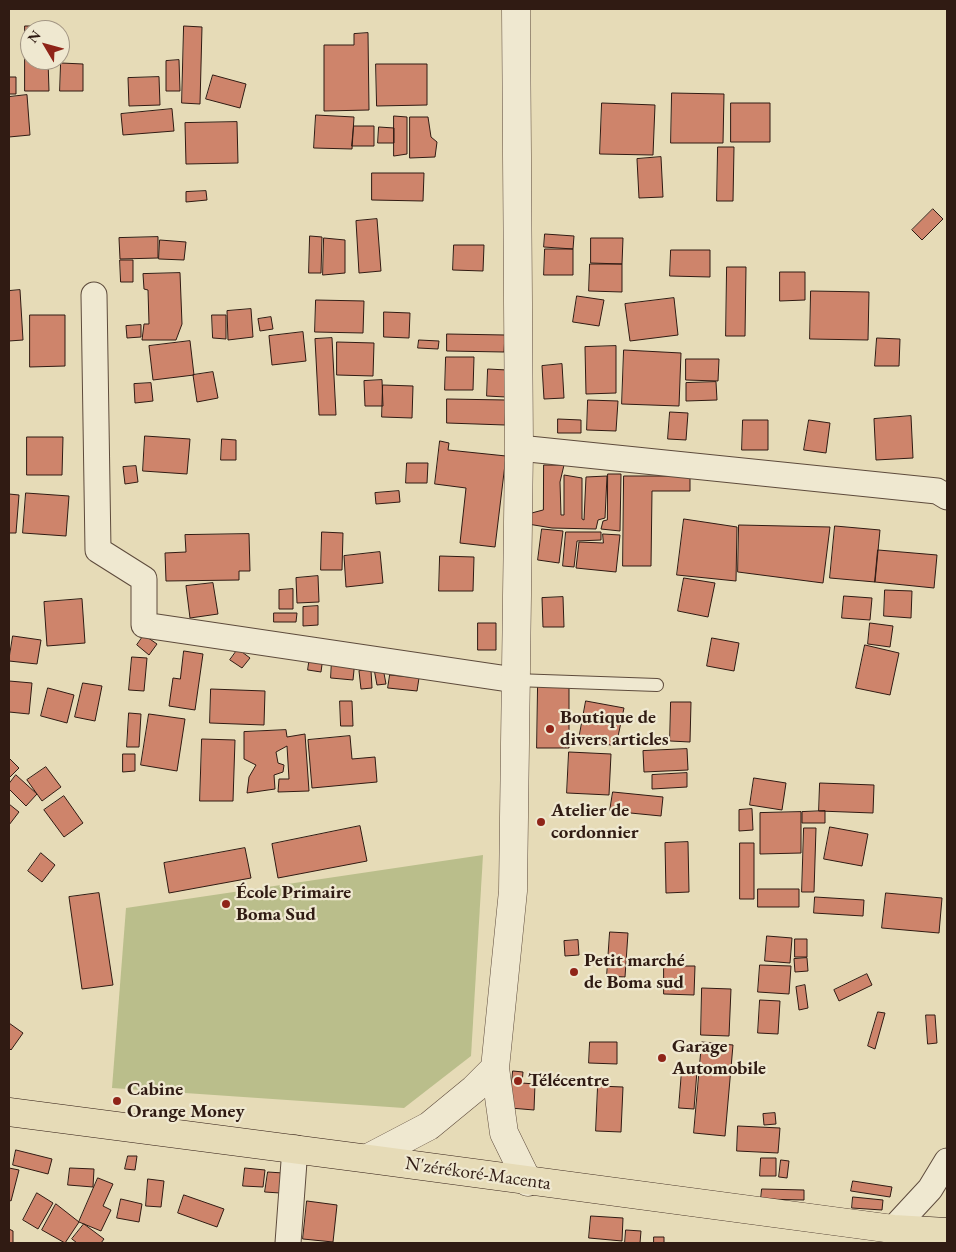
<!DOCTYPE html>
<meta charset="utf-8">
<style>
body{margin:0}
#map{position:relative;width:956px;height:1252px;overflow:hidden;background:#e6dbb7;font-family:"EB Garamond",serif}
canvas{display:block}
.frame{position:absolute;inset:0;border:10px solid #301b13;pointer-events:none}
.north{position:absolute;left:20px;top:20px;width:50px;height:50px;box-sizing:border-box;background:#efe8d0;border:1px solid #a39684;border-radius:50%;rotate:307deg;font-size:14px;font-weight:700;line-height:20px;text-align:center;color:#301b13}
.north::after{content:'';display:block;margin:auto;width:18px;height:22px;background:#8f2418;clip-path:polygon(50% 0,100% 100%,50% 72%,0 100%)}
</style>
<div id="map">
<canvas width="956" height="1252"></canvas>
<div class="frame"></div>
<div class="north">N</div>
</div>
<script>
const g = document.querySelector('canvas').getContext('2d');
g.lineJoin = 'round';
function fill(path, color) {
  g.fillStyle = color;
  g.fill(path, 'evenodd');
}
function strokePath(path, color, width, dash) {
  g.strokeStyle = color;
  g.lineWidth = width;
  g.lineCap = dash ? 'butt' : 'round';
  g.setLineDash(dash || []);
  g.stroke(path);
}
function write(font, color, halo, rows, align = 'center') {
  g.font = font + ' "EB Garamond",serif';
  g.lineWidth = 4.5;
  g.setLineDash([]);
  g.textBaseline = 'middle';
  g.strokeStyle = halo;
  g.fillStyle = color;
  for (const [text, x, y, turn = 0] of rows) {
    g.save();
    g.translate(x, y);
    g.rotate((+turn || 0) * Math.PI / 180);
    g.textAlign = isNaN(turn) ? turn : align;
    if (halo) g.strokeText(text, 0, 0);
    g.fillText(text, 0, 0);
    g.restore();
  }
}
const green = new Path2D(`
 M483 855 471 1056 404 1108 112 1088 126 908Z`);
const building = new Path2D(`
 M25 26H48V30H30V60H48L49 91H25Z
 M184 26 202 27 200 104 182 103Z
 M368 33 369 110 324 111V45H354V34Z
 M179 60 180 91H166V61Z
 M61 63 83 64V91H60Z
 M376 64H427V105L377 106Z
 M213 75 246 84 240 108 206 99Z
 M9 77H16V94H9Z
 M159 77 160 105 129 106 128 78Z
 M672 93 724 94 723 143H671Z
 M27 95 30 135 9 137V97Z
 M602 103 655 105 653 155 600 154Z
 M731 103H770V142H731Z
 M172 109 174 131 123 135 121 114Z
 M316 115 354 117 352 149 314 148Z
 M394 116 407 117V154L394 156Z
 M410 117H428L431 137 437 142 435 157 410 158Z
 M237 122 238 163 186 164 185 123Z
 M354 126H374V146H352Z
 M379 127 394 128V143H378Z
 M718 147H734L733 201H717Z
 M661 157 663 197 639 198 637 159Z
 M372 173H424L423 201 372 200Z
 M206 191 207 200 186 202V192Z
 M933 209 943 219 922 240 912 230Z
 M377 219 381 271 359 273 356 221Z
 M545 234 574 236 573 249 544 247Z
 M310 236 322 237 321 273H309Z
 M158 237V258L120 259 119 238Z
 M324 238 345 240V273L323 275Z
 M591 238H623L622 264 591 263Z
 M160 240 186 242 184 260 159 259Z
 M454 245H484L483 271 453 270Z
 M545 249H573V275H544Z
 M671 250H710V277L670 276Z
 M120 260H133V282H121Z
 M590 264H622V292L589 291Z
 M727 267H746L745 336H726Z
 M780 272H805V300L780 301Z
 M180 273 182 324 176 340H142L144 324H149L148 290 144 289 143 274Z
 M20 290 23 340 9 341V291Z
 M811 291 869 292 868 340 810 339Z
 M577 296 604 300 599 326 573 322Z
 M674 298 678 335 630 341 625 304Z
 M316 300 364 301 363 333 315 332Z
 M251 309 253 337 228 340 227 311Z
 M384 312 410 313 409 338 384 337Z
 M30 315H65V366L30 367Z
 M212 315H226V339L213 338Z
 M271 317 273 329 260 331 258 319Z
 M141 325V337L127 338 126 326Z
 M303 332 306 361 272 365 269 336Z
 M447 334 505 335 504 352 447 351Z
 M332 338 336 415H319L315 339Z
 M877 338 900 339 899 366H875Z
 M419 340 439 341 438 349 418 348Z
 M190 341 194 375 153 380 149 346Z
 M337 342 374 343 373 376 337 375Z
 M616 346V393L586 394 585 347Z
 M624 350 681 353 679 406 622 404Z
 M446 357H474L473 390H445Z
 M686 359H719L718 381 686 380Z
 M562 364 564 398 544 399 542 366Z
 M488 369 507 370 506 397 487 396Z
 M213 372 218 398 197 402 193 375Z
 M382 380 383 406H365L364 381Z
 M716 382 717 400 686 401V383Z
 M151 383 153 401 135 403 134 384Z
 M383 385 413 386 412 418 382 417Z
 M447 399 506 400 505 425 447 423Z
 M588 400 618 401 616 431 587 430Z
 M670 412 688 413 686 440 668 439Z
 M911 416 913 458 876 460 874 419Z
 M558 419 581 420V433H558Z
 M743 420H768V450H742Z
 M809 420 830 423 826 453 804 450Z
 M145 436 190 439 187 474 143 471Z
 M27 437H63L62 475H27Z
 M222 439 236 440V460H221Z
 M440 441 449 443 448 450 506 456 495 547 460 543 466 488 435 484Z
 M407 463H428L427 483H406Z
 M544 465H564L560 482 561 515H564V475L582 478V519L584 520 586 477 607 476 605 518 598 520 596 529 552 528 528 524V514L543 510Z
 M136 466 138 482 125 484 123 467Z
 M608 474H621L620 531 601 529 603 521 607 520Z
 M624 476H690V491H652L651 566H623Z
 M399 491 400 502 376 504 375 493Z
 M26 493 69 496 66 536 23 533Z
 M9 494 19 495 16 533H9Z
 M684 519 737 527 736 581 677 575Z
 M739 525 830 527 823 583 738 572Z
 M835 526 880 530 875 582 830 578Z
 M542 529 563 531 559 563 538 560Z
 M322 532 343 533 342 570H321Z
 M566 532H601V540L577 541 574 567 563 566Z
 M249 534 250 571H239V580L166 581 165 553 186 552 185 535Z
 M603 534 620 535 616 572 576 568 579 542 603 543Z
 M878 550 937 555 934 588 875 582Z
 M380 552 383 583 346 587 344 556Z
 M440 556 474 557 473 591H439Z
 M318 576 319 602 297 603 296 578Z
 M684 578 715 583 708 617 678 611Z
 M213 583 218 614 190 618 186 586Z
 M293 589V609H279V590Z
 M885 590 912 591 911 618 884 616Z
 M844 596 872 598 870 620 842 618Z
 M563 597 564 627H543L542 598Z
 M82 599 85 643 47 646 44 602Z
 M318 606V625L303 626V607Z
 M274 613H297L296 622H274Z
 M478 623H496V650H478Z
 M870 623 893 626 890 647 868 644Z
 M144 635 157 644 149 655 137 645Z
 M13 636 41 640 37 664 9 661Z
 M712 638 739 643 734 671 707 666Z
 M865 645 899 653 890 695 856 688Z
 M238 649 250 658 242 668 230 660Z
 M184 651 203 654 195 710 169 706 173 678 180 679Z
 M310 656 323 657 321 672 308 670Z
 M132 657 147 658 144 691 129 690Z
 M332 659 355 660 353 680 331 678Z
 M383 668 386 684 377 685 374 669Z
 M371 670 372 688 361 689 359 671Z
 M390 675 419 678 417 691 388 688Z
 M9 681 32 683 29 714 9 712Z
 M83 683 102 686 95 721 75 717Z
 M538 684H569V748H537Z
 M48 688 74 695 67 723 41 716Z
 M211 689 265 691 264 725 210 723Z
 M340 701H352L353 726H341Z
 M586 701 624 708 616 746 579 739Z
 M671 702H691L690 742 670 741Z
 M129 713 141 714 139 747H127Z
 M149 714 185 719 177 771 141 765Z
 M286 730 287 737 305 734 309 791 278 792 279 779H289L287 746 276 752 278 763 284 765 283 772 274 775 275 789 247 793 249 777 256 765 244 759V732Z
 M350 736 352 759 375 757 377 782 312 788 308 740Z
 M202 739 235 740 233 801H200Z
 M687 749 688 770 644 772 643 751Z
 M569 752 611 754 609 795 567 793Z
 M123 754H135V771L123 772Z
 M9 758 19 768 9 778Z
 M46 767 61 787 42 801 27 780Z
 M687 773V787L652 789V775Z
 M16 775 37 794 26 806 9 789V784Z
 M754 778 786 783 782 810 750 805Z
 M820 783 874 785 873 813 819 811Z
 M613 792 663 797 661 816 610 811Z
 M64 796 83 823 64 837 44 810Z
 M9 804 19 812 9 825Z
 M752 809 753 830 739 831V810Z
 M825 811V823H802V812Z
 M801 812V853L760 854V813Z
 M360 826 367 861 278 878 272 844Z
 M830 827 868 834 862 866 824 859Z
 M804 828H816L814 892H802Z
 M688 842 689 892 666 893 665 843Z
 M740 843H754V899H740Z
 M245 848 251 878 169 893 164 863Z
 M41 853 55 865 42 882 28 871Z
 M758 889H799V907H758Z
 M99 893 113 985 82 989 69 897Z
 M886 893 942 898 939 933 882 928Z
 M815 897 864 900 863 916 814 913Z
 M610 932 628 933 625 977 607 976Z
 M767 936 792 938 790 963 765 961Z
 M795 939H807V957H795Z
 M578 940 579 955 565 956 564 941Z
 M807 958 808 971 795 972 794 959Z
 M760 965 791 966 789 994 758 992Z
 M664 966H695L694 995 664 994Z
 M867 974 872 985 839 1001 834 990Z
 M805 985 808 1008 799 1010 796 987Z
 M702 988 731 989 729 1036 701 1035Z
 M760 1000 780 1001 778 1034 758 1033Z
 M878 1012 885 1013 875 1049 868 1046Z
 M926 1015H935L937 1043 928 1044Z
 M9 1023 23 1033 11 1050 9 1048Z
 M590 1042H617V1064L589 1063Z
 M702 1042 733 1045 725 1136 694 1133Z
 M682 1070 697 1071 694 1109 679 1108Z
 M513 1071 523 1072 522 1083 535 1084 534 1110 510 1108Z
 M598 1086 623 1087 621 1132 596 1131Z
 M775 1113 776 1124 764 1125 763 1114Z
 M738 1126 780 1128 778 1153 737 1151Z
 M16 1150 52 1159 48 1174 13 1165Z
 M128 1156H137L135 1170 125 1169Z
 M761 1158H776V1176H760Z
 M781 1160 789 1161 787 1178 779 1177Z
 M9 1168 19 1170 11 1201 9 1200Z
 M70 1168 94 1169 93 1187 68 1185Z
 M245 1168 265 1170 263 1187 243 1186Z
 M268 1172 283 1173 280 1193 265 1192Z
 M98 1178 113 1184 103 1206 111 1210 101 1231 79 1222Z
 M148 1179 164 1181 161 1207 146 1206Z
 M853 1181 892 1187 890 1197 851 1191Z
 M762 1189 804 1190V1200L761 1199Z
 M37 1193 53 1203 38 1229 23 1220Z
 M184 1195 224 1209 217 1227 178 1213Z
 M853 1197 883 1200 882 1210 852 1208Z
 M121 1199 142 1204 139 1222 117 1218Z
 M307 1201 337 1205 333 1242 303 1239Z
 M56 1204 79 1222 65 1243 42 1230Z
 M591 1216 623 1218 622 1241 589 1238Z
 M84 1224 104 1239 101 1243H77L72 1239Z
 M9 1229 13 1231V1243H9Z
 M626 1230 641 1231 640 1243H625Z
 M654 1237H664V1243H654Z`);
const service = new Path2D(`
 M515 680 657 685`);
const minor = new Path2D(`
 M94 295 98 550 144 579V625L515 680
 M519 448 937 491 947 497
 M893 1229 930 1189 947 1161
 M288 1243 295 1148`);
const tertiary = new Path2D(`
 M516 9 519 448 513 891 495 1068 504 1133 528 1182
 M368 1158 429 1126 474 1089 495 1068`);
const trunk = new Path2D(`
 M9 1112C304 1149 598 1191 893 1229L947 1232`);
const markers = [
 [550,729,5,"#8f2418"],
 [541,822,5,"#8f2418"],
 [226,904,5,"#8f2418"],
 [574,972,5,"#8f2418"],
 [662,1058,5,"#8f2418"],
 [518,1081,5,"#8f2418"],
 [117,1101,5,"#8f2418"]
];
const poiNames = [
 ["Boutique de",560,718],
 ["divers articles",560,740],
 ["Atelier de",551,811],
 ["cordonnier",551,833],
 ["École Primaire",236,893],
 ["Boma Sud",236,915],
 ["Petit marché",584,961],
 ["de Boma sud",584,983],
 ["Garage",672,1047],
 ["Automobile",672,1069],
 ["Télécentre",528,1081],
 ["Cabine",127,1090],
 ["Orange Money",127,1112]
];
const streetNames = [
 ["N'zérékoré-Macenta",478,1174,8]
];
fill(green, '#babe8b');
fill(building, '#ce846b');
strokePath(building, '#301b13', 1);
strokePath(service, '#5e4b3c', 14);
strokePath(minor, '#5e4b3c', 27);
strokePath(tertiary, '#5e4b3c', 29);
strokePath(trunk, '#301b13', 29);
strokePath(service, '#efe8d0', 12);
strokePath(minor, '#efe8d0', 25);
strokePath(tertiary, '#efe8d0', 28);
strokePath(trunk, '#e6dbb7', 28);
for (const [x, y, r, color] of markers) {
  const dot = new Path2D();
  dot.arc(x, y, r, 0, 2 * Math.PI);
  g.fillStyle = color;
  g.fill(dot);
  strokePath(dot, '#efe8d0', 2);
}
write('bold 19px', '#301b13', '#efe8d0', poiNames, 'left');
write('19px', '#301b13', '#efe8d0', streetNames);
</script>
